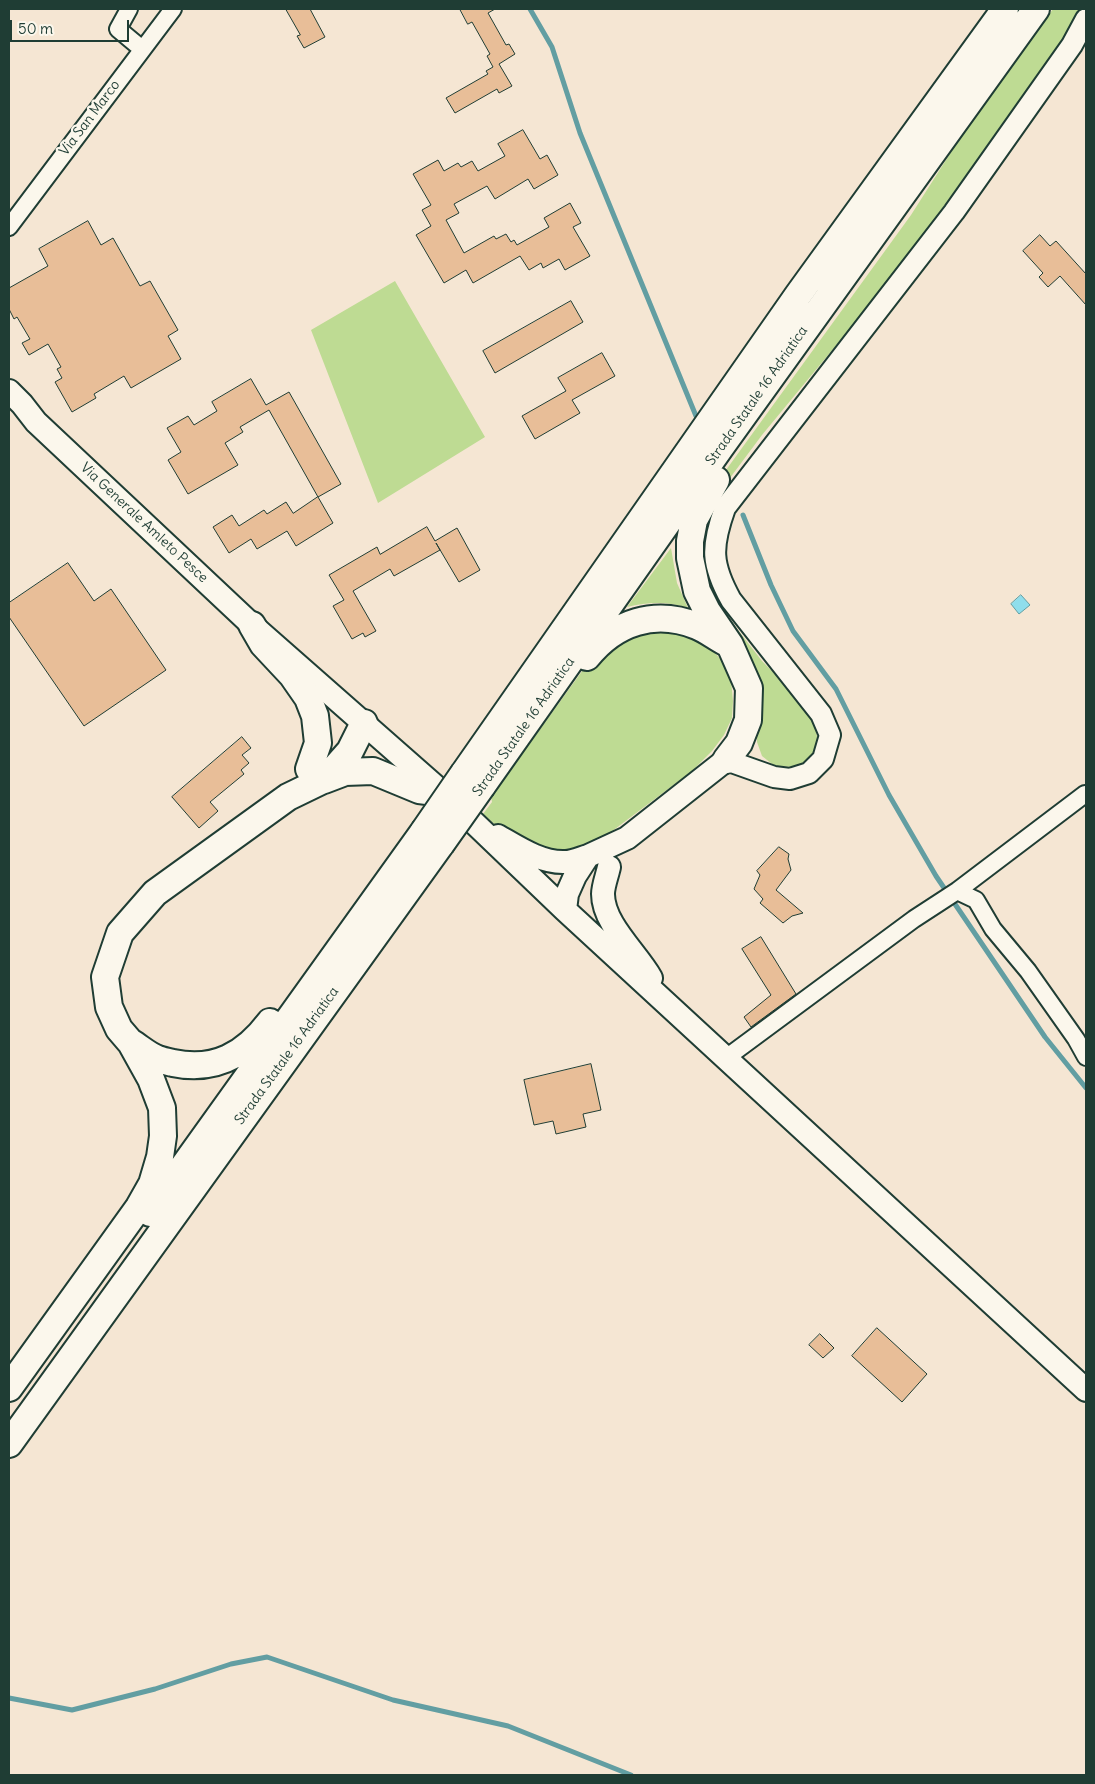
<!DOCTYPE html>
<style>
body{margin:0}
#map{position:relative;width:1095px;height:1784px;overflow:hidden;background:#f5e6d3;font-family:Delius,sans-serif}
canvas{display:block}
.frame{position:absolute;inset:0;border:10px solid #1f3d34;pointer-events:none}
.scale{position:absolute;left:10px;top:20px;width:119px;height:22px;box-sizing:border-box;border:2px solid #1f3d34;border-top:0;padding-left:6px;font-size:15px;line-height:18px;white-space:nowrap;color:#1f3d34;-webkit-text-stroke:4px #fbf7ec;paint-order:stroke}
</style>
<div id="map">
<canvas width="1095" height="1784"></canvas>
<div class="frame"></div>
<div class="scale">50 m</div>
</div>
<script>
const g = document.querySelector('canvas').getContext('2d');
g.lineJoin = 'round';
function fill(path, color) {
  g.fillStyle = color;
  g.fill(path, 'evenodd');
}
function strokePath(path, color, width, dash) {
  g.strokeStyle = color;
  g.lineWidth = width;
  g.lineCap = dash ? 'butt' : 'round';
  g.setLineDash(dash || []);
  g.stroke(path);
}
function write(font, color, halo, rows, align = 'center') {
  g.font = font + ' Delius,sans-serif';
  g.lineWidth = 4.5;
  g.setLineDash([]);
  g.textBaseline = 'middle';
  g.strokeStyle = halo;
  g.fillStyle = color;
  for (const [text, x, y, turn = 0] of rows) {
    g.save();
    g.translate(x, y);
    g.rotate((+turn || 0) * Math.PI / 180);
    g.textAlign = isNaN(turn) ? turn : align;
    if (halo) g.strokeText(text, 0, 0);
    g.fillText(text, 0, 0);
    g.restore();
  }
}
const green = new Path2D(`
 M1053 9H1082L1058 45 900 268 762 435 724 486 703 531 702 563 710 591 724 612 762 661 774 673 814 723 817 736 816 749 811 759 805 763 793 767 777 766 772 764 762 756 757 742V729L694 560 718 481 911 215 974 116Z
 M395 281 485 437 378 503 311 330Z
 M671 548 677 583 688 608C668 601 648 602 627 607Z
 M675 628 710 647 722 661 731 680 733 701 732 718 724 735 712 751 692 771 603 838 579 850 549 852 498 827 483 814 492 802 491 797 593 656 617 636Z`);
const water = new Path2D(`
 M1021 595 1030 605 1019 614 1011 604Z`);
const stream = new Path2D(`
 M530 9 552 47 580 133 696 416
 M743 515 771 585 793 631 836 689 889 795 936 876 1045 1037 1086 1088
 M9 1698 72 1710 155 1689 231 1664 267 1657 393 1700 508 1726 631 1775`);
const building = new Path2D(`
 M286 9H310L325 37 304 48 297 36 300 35Z
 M460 9H495L488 13 506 45 509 44 515 54 499 64 512 86 499 93 497 89 455 113 446 98 488 74 486 71 493 67 487 56 490 54 472 22 468 24Z
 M523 130 540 159 547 155 558 175 534 189 528 179 495 199 487 186 454 204 459 213 446 220 464 253 494 236 496 239 506 234 511 242 514 240 517 245 549 227 544 218 570 203 581 223 573 227 590 256 565 270 559 259 543 268 541 263 529 270 520 256 473 283 466 270 444 283 416 235 431 226 422 210 431 205 413 174 438 160 444 171 458 163 461 167 472 161 478 171 505 156 498 144Z
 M88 221 101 245 113 238 140 286 150 281 178 330 168 336 181 359 131 388 124 376 94 394 96 398 72 412 55 382 62 378 57 369 61 367 48 344 29 355 22 343 30 339 17 317 14 319 9 309V288L48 266 39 249Z
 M1040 235 1050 246 1056 241 1086 274V305L1060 276 1048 287 1039 277 1043 273 1023 251Z
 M571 301 583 322 495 373 483 351Z
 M602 353 615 376 572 400 580 413 535 439 522 416 566 391 558 378Z
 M251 379 266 405 289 392 341 484 318 497 269 410 240 427 243 432 225 443 238 465 188 494 168 460 181 452 167 428 188 416 194 425 217 411 212 402Z
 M318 497 333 523 296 546 287 531 257 549 251 539 229 553 213 527 232 515 239 526 264 510 267 514 286 502 293 513Z
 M427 527 435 541 457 528 480 570 459 582 436 543 440 550 394 576 390 569 353 591 376 631 365 637 363 633 352 639 333 606 344 600 329 575 377 547 380 554Z
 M68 563 94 601 111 589 166 670 84 726 9 617V603Z
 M242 737 251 748 242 755 249 763 241 770 244 774 210 802 218 811 199 828 172 797Z
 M779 847 789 854 788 859 791 870 776 890 803 913 792 916 783 923 760 903 763 899 754 889 760 875 757 871Z
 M761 937 796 994 751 1027 744 1017 771 995 742 949Z
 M591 1064 601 1110 583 1114 586 1127 556 1134 553 1121 534 1125 524 1080Z
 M877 1328 927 1374 902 1402 852 1356Z
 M820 1334 834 1348 823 1358 809 1345Z`);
const minor = new Path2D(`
 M129 9 118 29 142 49
 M9 227 173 9
 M957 891 976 900 993 929 1028 971 1076 1039 1086 1057
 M726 1058 914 919 957 891 1085 794`);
const tertiary = new Path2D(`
 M726 760 774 777 790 779 809 773 823 759 830 735 821 714 731 600C711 564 711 547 725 508L954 212 1072 45 1086 19`);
const secondary = new Path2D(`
 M9 391 22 404 36 422 252 625 443 793 565 910 1086 1390
 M498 836C519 848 541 863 565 862 572 862 581 858 588 856
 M609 867C607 876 603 886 603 894 603 924 637 953 651 978
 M565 910 567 894 575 876 588 856 627 838 726 760`);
const trunk = new Path2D(`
 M716 480 694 520 690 541V558L697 591 707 611 730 645 749 688 748 720 739 743 726 760
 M252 625 263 644 292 675 308 698 315 716 318 743 309 769
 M587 657C615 622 655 609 697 626 707 630 717 638 727 643
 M464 773 798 295 1005 9
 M324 780 345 772 373 771 419 790 443 793
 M482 786 720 448 1036 9
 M132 1043C140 1048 149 1056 158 1059 163 1061 169 1062 173 1063 215 1072 245 1055 270 1022
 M150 1213 424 831
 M9 1388 139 1207 152 1184 160 1157 163 1136 162 1108 151 1079 131 1043 119 1029 109 1007 105 977 120 933 155 893 288 797 321 781 335 768 350 751 364 723
 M9 1444 441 844`);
const trunkBridge = new Path2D(`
 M424 831 464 773
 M441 844 482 786`);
const streetNames = [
 ["Via San Marco",90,118,-53],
 ["Strada Statale 16 Adriatica",757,396,-55],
 ["Via Generale Amleto Pesce",144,523,43],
 ["Strada Statale 16 Adriatica",524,727,-55],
 ["Strada Statale 16 Adriatica",287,1056,-54]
];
fill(green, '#bedb93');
fill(water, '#8fdeec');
strokePath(water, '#629ea2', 1);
strokePath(stream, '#629ea2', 5);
fill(building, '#e8be98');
strokePath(building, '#1f3d34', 1);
strokePath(minor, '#1f3d34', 20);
strokePath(tertiary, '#1f3d34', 24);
strokePath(secondary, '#1f3d34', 26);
strokePath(trunk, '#1f3d34', 30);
strokePath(minor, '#fbf7ec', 16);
strokePath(tertiary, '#fbf7ec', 20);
strokePath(secondary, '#fbf7ec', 22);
strokePath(trunk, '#fbf7ec', 26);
strokePath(trunkBridge, '#1f3d34', 30, []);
strokePath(trunkBridge, '#fbf7ec', 26);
write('14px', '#1f3d34', '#fbf7ec', streetNames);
</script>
